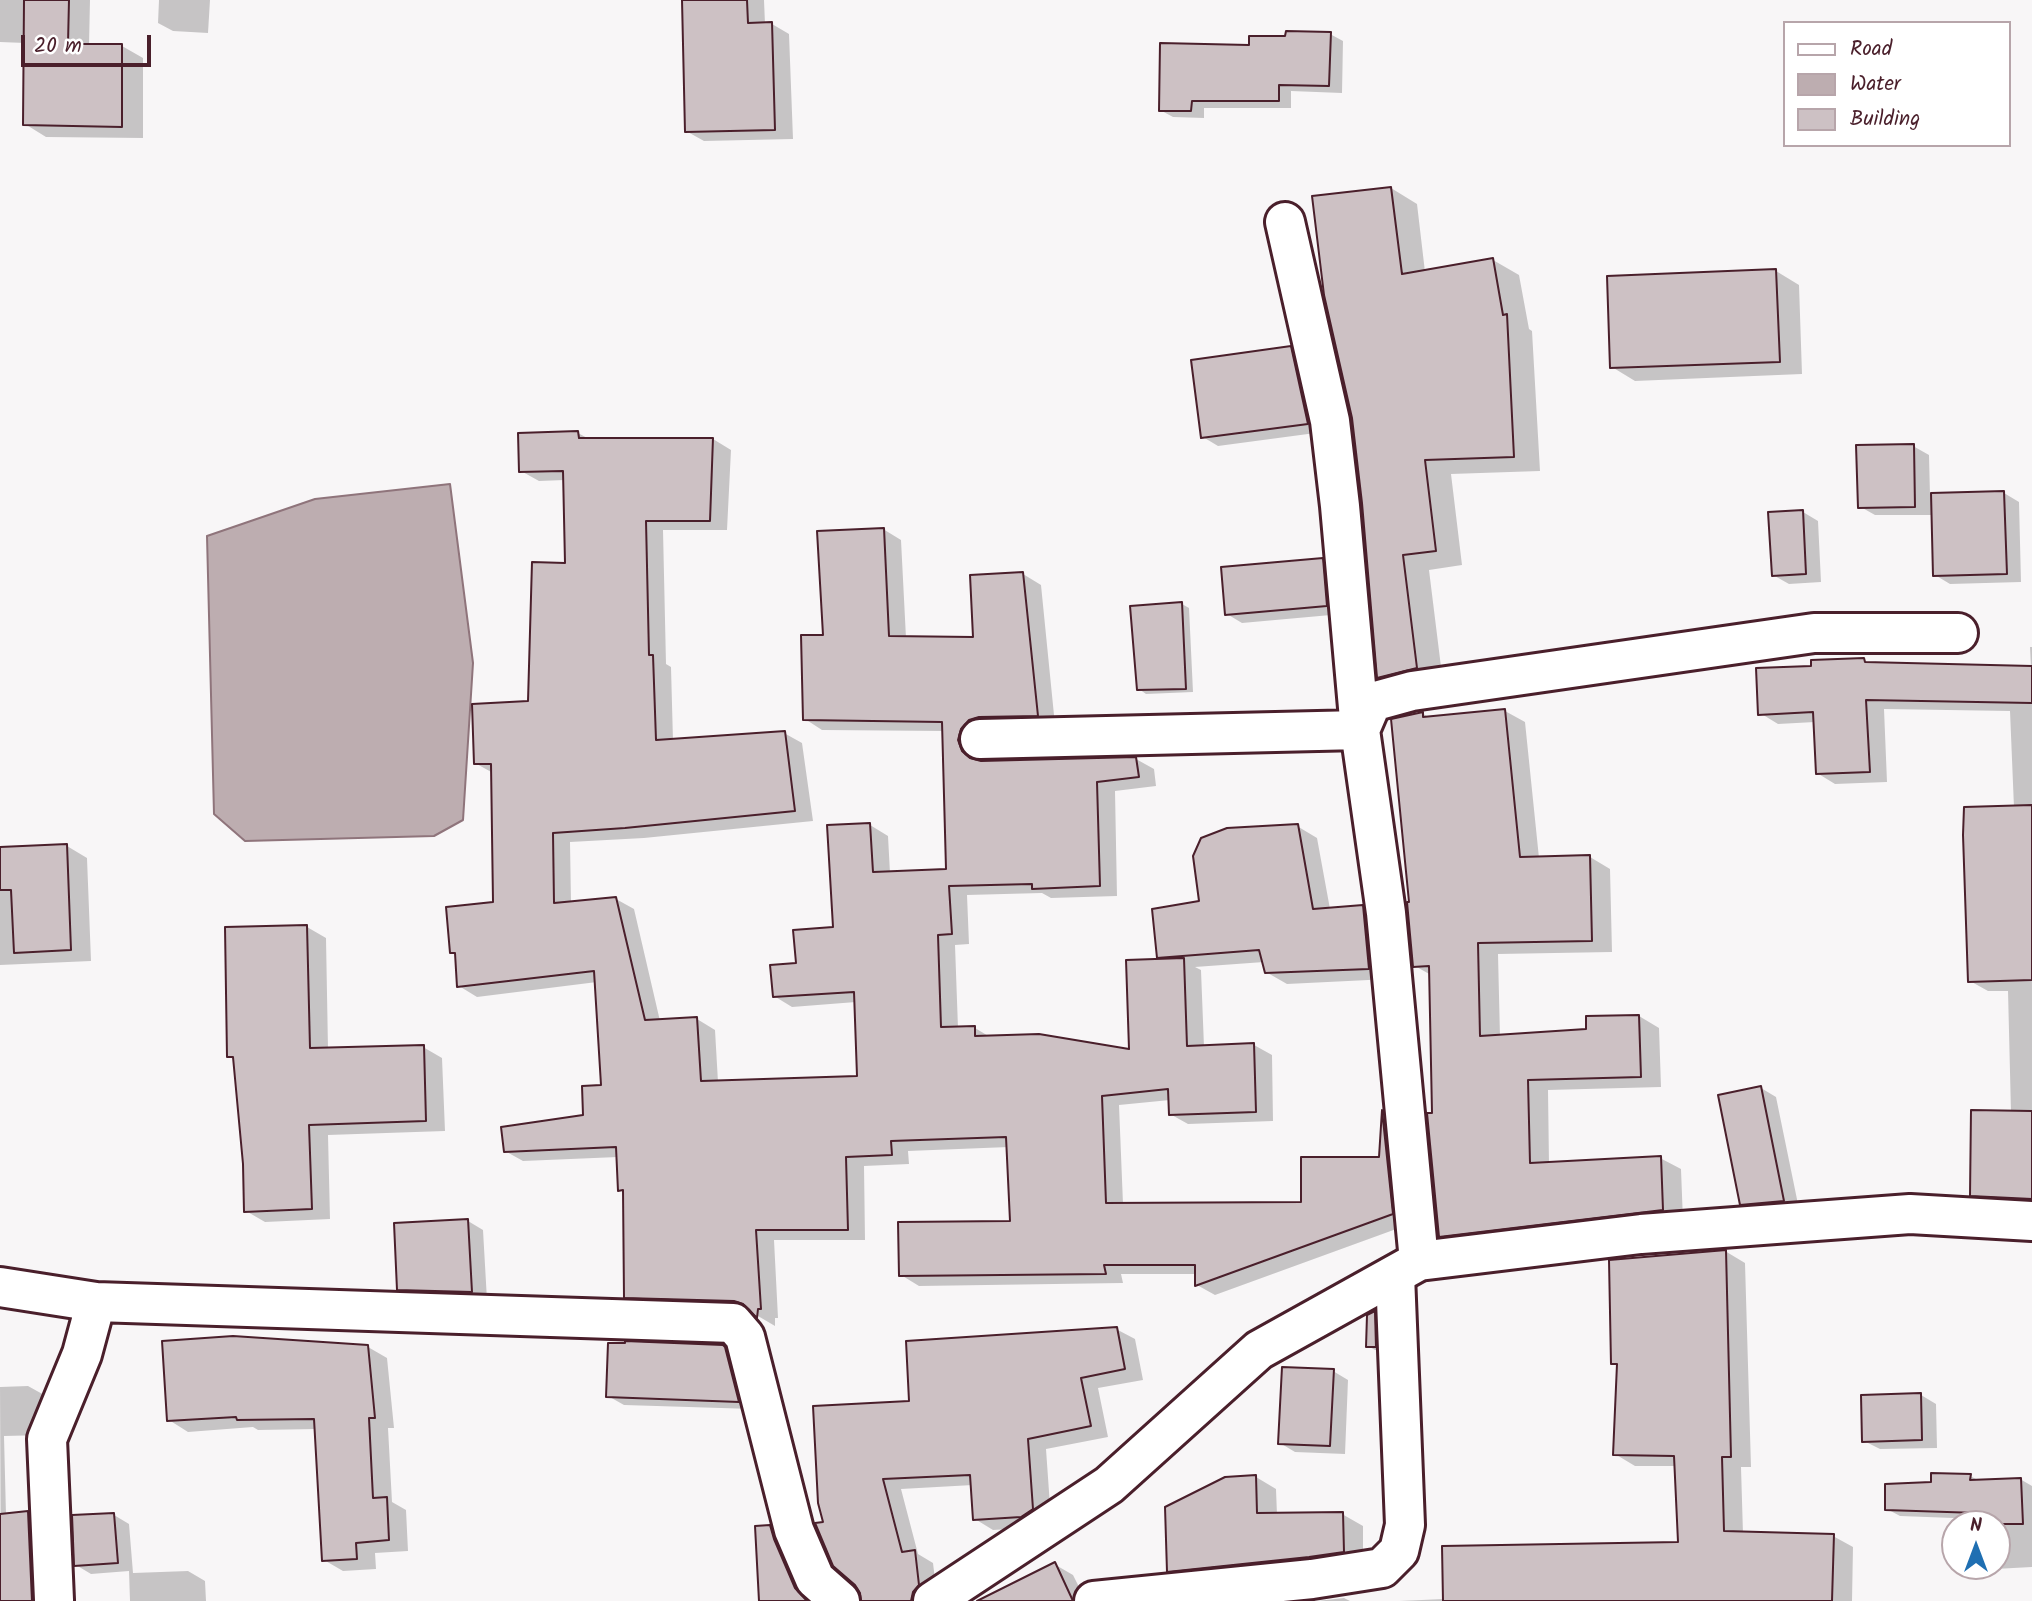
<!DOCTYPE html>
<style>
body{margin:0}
#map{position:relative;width:2032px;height:1601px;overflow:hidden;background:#f8f6f7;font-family:Kalam,sans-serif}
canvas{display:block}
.legend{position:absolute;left:1783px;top:21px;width:228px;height:126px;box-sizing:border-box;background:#fff;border:2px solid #b7a5aa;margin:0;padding:9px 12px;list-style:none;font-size:21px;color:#4a1f2b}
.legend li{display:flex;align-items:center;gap:14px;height:35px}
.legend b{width:35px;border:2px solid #b7a5aa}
.north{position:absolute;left:1941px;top:1510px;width:70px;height:70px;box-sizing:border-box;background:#fff;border:2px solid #b7a5aa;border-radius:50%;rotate:0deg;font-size:19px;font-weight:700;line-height:28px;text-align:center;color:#4a1f2b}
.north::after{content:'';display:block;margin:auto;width:24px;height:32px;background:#1f6fb2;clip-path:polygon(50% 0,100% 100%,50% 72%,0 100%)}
.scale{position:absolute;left:21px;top:35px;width:130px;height:32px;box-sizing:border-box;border:4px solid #4a1f2b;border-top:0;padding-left:9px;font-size:21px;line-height:24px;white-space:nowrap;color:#4a1f2b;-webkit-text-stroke:5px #fff;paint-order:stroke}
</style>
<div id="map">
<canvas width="2032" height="1601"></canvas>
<ul class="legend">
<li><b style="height:9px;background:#fff"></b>Road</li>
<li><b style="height:19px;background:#bdadb0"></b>Water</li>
<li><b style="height:19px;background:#cdc1c4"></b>Building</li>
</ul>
<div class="north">N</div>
<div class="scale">20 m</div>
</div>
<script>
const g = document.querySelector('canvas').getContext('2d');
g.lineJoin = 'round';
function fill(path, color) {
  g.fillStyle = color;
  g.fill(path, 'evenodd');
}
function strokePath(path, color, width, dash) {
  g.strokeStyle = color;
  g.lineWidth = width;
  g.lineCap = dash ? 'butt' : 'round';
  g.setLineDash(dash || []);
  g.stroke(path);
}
const water = new Path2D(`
 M450 484 473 663 463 820 434 836 245 841 214 814 207 536 315 499Z`);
const shadow = new Path2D(`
 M0 0H90L89 46H122L143 58V138L46 137 25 124V43L0 42Z
 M159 0H210L208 33 173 31 158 23Z
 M684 0H764L765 24H772L789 34 793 139 704 141 686 131Z
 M1330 34 1343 41 1342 93 1291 91V108H1204V118L1173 117 1160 110 1251 47Z
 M1391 188 1417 204 1425 272 1493 260 1519 275 1529 329 1532 331 1540 471 1451 474 1462 565 1429 570 1443 683 1405 692 1379 677Z
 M1776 271 1799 285 1802 374 1635 381 1612 367Z
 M1290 348 1306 357 1323 432 1218 446 1203 437Z
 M578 433 589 439H713L731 450 727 530H663L666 664 671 667 673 741 784 733 802 743 813 821 644 838 570 842 571 903 616 899 634 909 660 1021 697 1019 715 1030 718 1082 859 1078 856 1002 792 1007 774 996 798 964 835 928 870 825 888 836 890 873 948 871 944 731 822 730 805 719 825 637 883 529 901 540 906 638 974 639 1023 574 1041 585 1055 725 976 751 979 763 1136 759 1154 769 1156 786 1115 791 1117 896 1051 898 1042 893 967 895 969 944 955 945 958 1028H975L990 1037 1131 1051 1166 961 1159 957 1201 902 1297 826 1317 838 1330 909 1362 907 1382 919 1389 979 1287 984 1266 972 1264 962 1195 967 1201 970 1204 1047 1254 1045 1272 1055 1273 1121 1188 1124 1170 1114V1100L1119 1105 1123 1204H1303L1381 1158 1383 1113 1399 1123 1410 1224 1215 1295 1197 1285V1274H1121L1123 1283 919 1286 901 1275 1012 1223 1009 1147 908 1151 909 1164 864 1166 865 1240H774L778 1318H775V1326L758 1316 752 1310 644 1307 626 1297 625 1193 620 1190 618 1157 523 1161 505 1151 585 1117 603 1087 597 982 477 997 459 986 457 955 452 952 495 904 493 773 475 763 530 702 566 565 565 480 539 481 521 471Z
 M1913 446 1929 455 1930 495 2004 493 2019 502 2021 582 1950 584 1935 575 1933 515H1875L1859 506Z
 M1803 512 1818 521 1821 582 1789 584 1773 575Z
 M1322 560 1338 569 1342 614 1242 623 1227 614Z
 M1182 604 1189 608 1193 692 1146 694 1139 689Z
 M2030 647H2032V1208L1991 1206 1972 1195 2011 1113 2008 991H1988L1970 981 2014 808 2010 711 1884 709 1887 782 1835 784 1817 773 1815 722 1778 724 1760 713 1813 668 1864 660 1871 664 2031 668Z
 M1505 711 1525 722 1539 858 1590 857 1610 869 1612 952 1498 954 1500 1037 1588 1031 1639 1016 1659 1028 1661 1087 1548 1090 1549 1164 1660 1158 1681 1169 1683 1221 1461 1247 1440 1236 1434 1115 1431 975 1415 966 1411 903 1422 713 1430 718Z
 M0 846 10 848 67 846 87 858 91 961 0 965Z
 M307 927 326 938 328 1049 423 1047 442 1058 445 1131 328 1135 330 1219 265 1222 246 1211 244 1164 235 1060 228 1056Z
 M1761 1088 1776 1097 1799 1209 1757 1213 1742 1204Z
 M468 1221 483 1230 487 1300 415 1298 399 1289Z
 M1725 1251 1745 1263 1751 1467H1741L1743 1534 1833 1536 1853 1547 1852 1601H1399L1444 1599 1679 1543 1677 1466H1635L1615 1454 1618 1366 1613 1363Z
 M1375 1313 1381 1317 1383 1350H1375L1368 1346Z
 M1116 1329 1135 1339 1143 1380 1098 1388 1108 1437 1046 1449 1051 1520 1040 1527 993 1530 975 1519 973 1485 901 1489 918 1554 933 1563 937 1596 934 1601H865L856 1584 843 1573 911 1403Z
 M722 1346 738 1356 753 1409 624 1405 608 1396Z
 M368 1347 387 1358 394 1428H388L392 1502 406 1510 408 1551 375 1553 376 1569 343 1571 324 1560 317 1429 258 1430 253 1427 188 1432 169 1420Z
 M1333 1371 1348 1380 1345 1454 1295 1452 1280 1443Z
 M28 1386 46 1396V1435L4 1436 6 1515 28 1512 45 1522 49 1601H1L0 1387Z
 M1921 1395 1936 1404 1937 1448 1880 1449 1864 1441Z
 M1970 1476 1980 1481 2020 1479 2032 1486V1567L1995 1569 1990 1566H1997V1524H1980V1519L1900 1516 1887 1509 1933 1484Z
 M1256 1477 1276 1489 1277 1515 1342 1514 1363 1526V1563L1189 1582 1168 1571Z
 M114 1515 129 1524 133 1573 188 1571 205 1581 206 1601H130L129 1571 91 1574 76 1565Z
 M1054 1564 1073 1575 1086 1601H981Z
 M1344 1598 1350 1601H1317Z`);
const building = new Path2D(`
 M24 0H69L68 44H122V127L23 125Z
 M682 0H747L748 23 772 22 775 130 685 132Z
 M1286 31 1331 32 1329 86 1279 85V101H1192L1191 111H1159L1160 43 1249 45V36H1285Z
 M1391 187 1402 274 1493 258 1503 315 1507 314 1514 457 1425 460 1436 551 1403 555 1417 668 1377 678 1362 503 1352 418 1324 295 1312 196Z
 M1776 269 1780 362 1610 368 1607 276Z
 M1291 346 1308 424 1201 438 1191 360Z
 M578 431 579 438H713L710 521H646L649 655H653L656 740 785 731 795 811 625 828 553 833 554 903 616 897 645 1020 697 1017 701 1081 857 1076 854 992 773 997 770 965 796 963 793 930 833 927 827 825 870 823 873 872 946 869 942 722 803 720 801 635H823L817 531 884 528 889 636 973 637 970 575 1023 572 1038 716 979 717 969 720 961 729 958 740 962 751 970 758 981 761 1136 757 1139 777 1097 782 1100 886 1032 889V884L949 886 952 934 938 935 941 1027 975 1026V1036L1039 1034 1129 1049 1126 960 1184 958 1187 1046 1254 1043 1256 1112 1169 1115 1168 1089 1102 1096 1106 1203 1301 1202V1157H1379L1382 1110 1393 1214 1195 1286V1265H1104L1106 1274 899 1276 898 1222 1010 1221 1006 1137 891 1141 892 1155 846 1157 848 1230H756L761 1309H758L757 1318 743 1304 734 1301 624 1298 623 1190 618 1191 616 1147 504 1152 501 1127 583 1115 582 1086 601 1085 594 971 457 987 455 953H450L446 907 493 902 491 764H474L472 704 528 701 532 562 565 563 563 471 519 472 518 433Z
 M1914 444 1915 507 1858 508 1856 445Z
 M2004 491 2007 574 1933 576 1931 493Z
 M1803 510 1806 574 1772 576 1768 512Z
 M1323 558 1327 606 1225 615 1221 567Z
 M1182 602 1186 689 1137 690 1130 606Z
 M1864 658 1865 662 2032 666V703L1866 700 1870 772 1816 774 1813 712 1758 715 1756 668 1811 666V660Z
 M1505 709 1520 857 1590 855 1592 941 1478 943 1480 1036 1586 1029V1016L1639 1015 1641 1077 1528 1080 1530 1163 1661 1156 1663 1210 1439 1237 1427 1113H1432L1429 966 1413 967 1407 902H1409L1391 719 1423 712V717Z
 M2032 805V980L1968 982 1963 835 1964 807Z
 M1298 824 1313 909 1363 905 1369 969 1265 973 1259 950 1157 958 1152 909 1199 901 1193 856 1201 838 1227 828Z
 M67 844 71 950 14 953 11 890H0V847Z
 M307 925 310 1048 424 1045 426 1121 309 1125 312 1209 244 1212 243 1164 233 1057H227L225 927Z
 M1761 1086 1784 1201 1740 1205 1718 1095Z
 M1971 1110 2032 1111V1199L1970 1196Z
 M468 1219 472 1292 397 1290 394 1223Z
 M1726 1250 1731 1457H1722L1724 1531 1834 1534 1832 1601H1443L1442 1546 1678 1542 1674 1456 1613 1455 1617 1364H1611L1609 1260Z
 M1375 1311 1376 1347H1366L1367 1315Z
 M1117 1327 1125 1369 1081 1378 1091 1426 1028 1439 1033 1509 1021 1517 973 1520 970 1475 883 1479 902 1552 915 1550 919 1585 913 1592 911 1601H861L860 1593 855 1585 833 1566 815 1523 823 1522 818 1503 813 1406 909 1401 906 1341Z
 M233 1336 368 1345 375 1418H369L373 1498 387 1497 389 1540 356 1543 357 1559 322 1561 314 1419 237 1420 236 1417 167 1421 162 1341Z
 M625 1341 723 1345 725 1347 739 1402 606 1397 608 1343H625Z
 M1282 1367 1334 1369 1330 1446 1278 1444Z
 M1921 1393 1922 1440 1862 1442 1861 1395Z
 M1931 1473 1971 1474 1970 1480 2021 1478 2023 1524H1978V1513L1885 1510V1484L1931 1482Z
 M1256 1475 1257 1513 1343 1512 1344 1552 1309 1557 1167 1572 1165 1507 1225 1477Z
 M28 1511 32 1601H0V1514Z
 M114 1513 118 1563 74 1566 72 1515Z
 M770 1525 774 1539 795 1588 807 1601H759L755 1526Z
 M1055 1562 1073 1601H977Z`);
const street = new Path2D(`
 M980 739 1360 730 1340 506 1330 421 1285 222
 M1419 1261 1386 913 1360 730 1372 702 1412 691 1814 633H1958
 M0 1287 96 1302 733 1323 745 1337 794 1530 815 1579 840 1601
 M54 1600 47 1439 82 1354 96 1302
 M1094 1601 1312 1579 1382 1568 1399 1551 1405 1525 1395 1275`);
const secondary = new Path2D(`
 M933 1601 1109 1485 1259 1350 1419 1261 1641 1234 1910 1214 2032 1221`);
fill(water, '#bdadb0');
strokePath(water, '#8f747b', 2);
fill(shadow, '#0003');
fill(building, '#cdc1c4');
strokePath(building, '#4a1f2b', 2);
strokePath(street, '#4a1f2b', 44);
strokePath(secondary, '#4a1f2b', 44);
strokePath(street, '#fff', 38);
strokePath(secondary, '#fff', 38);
</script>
